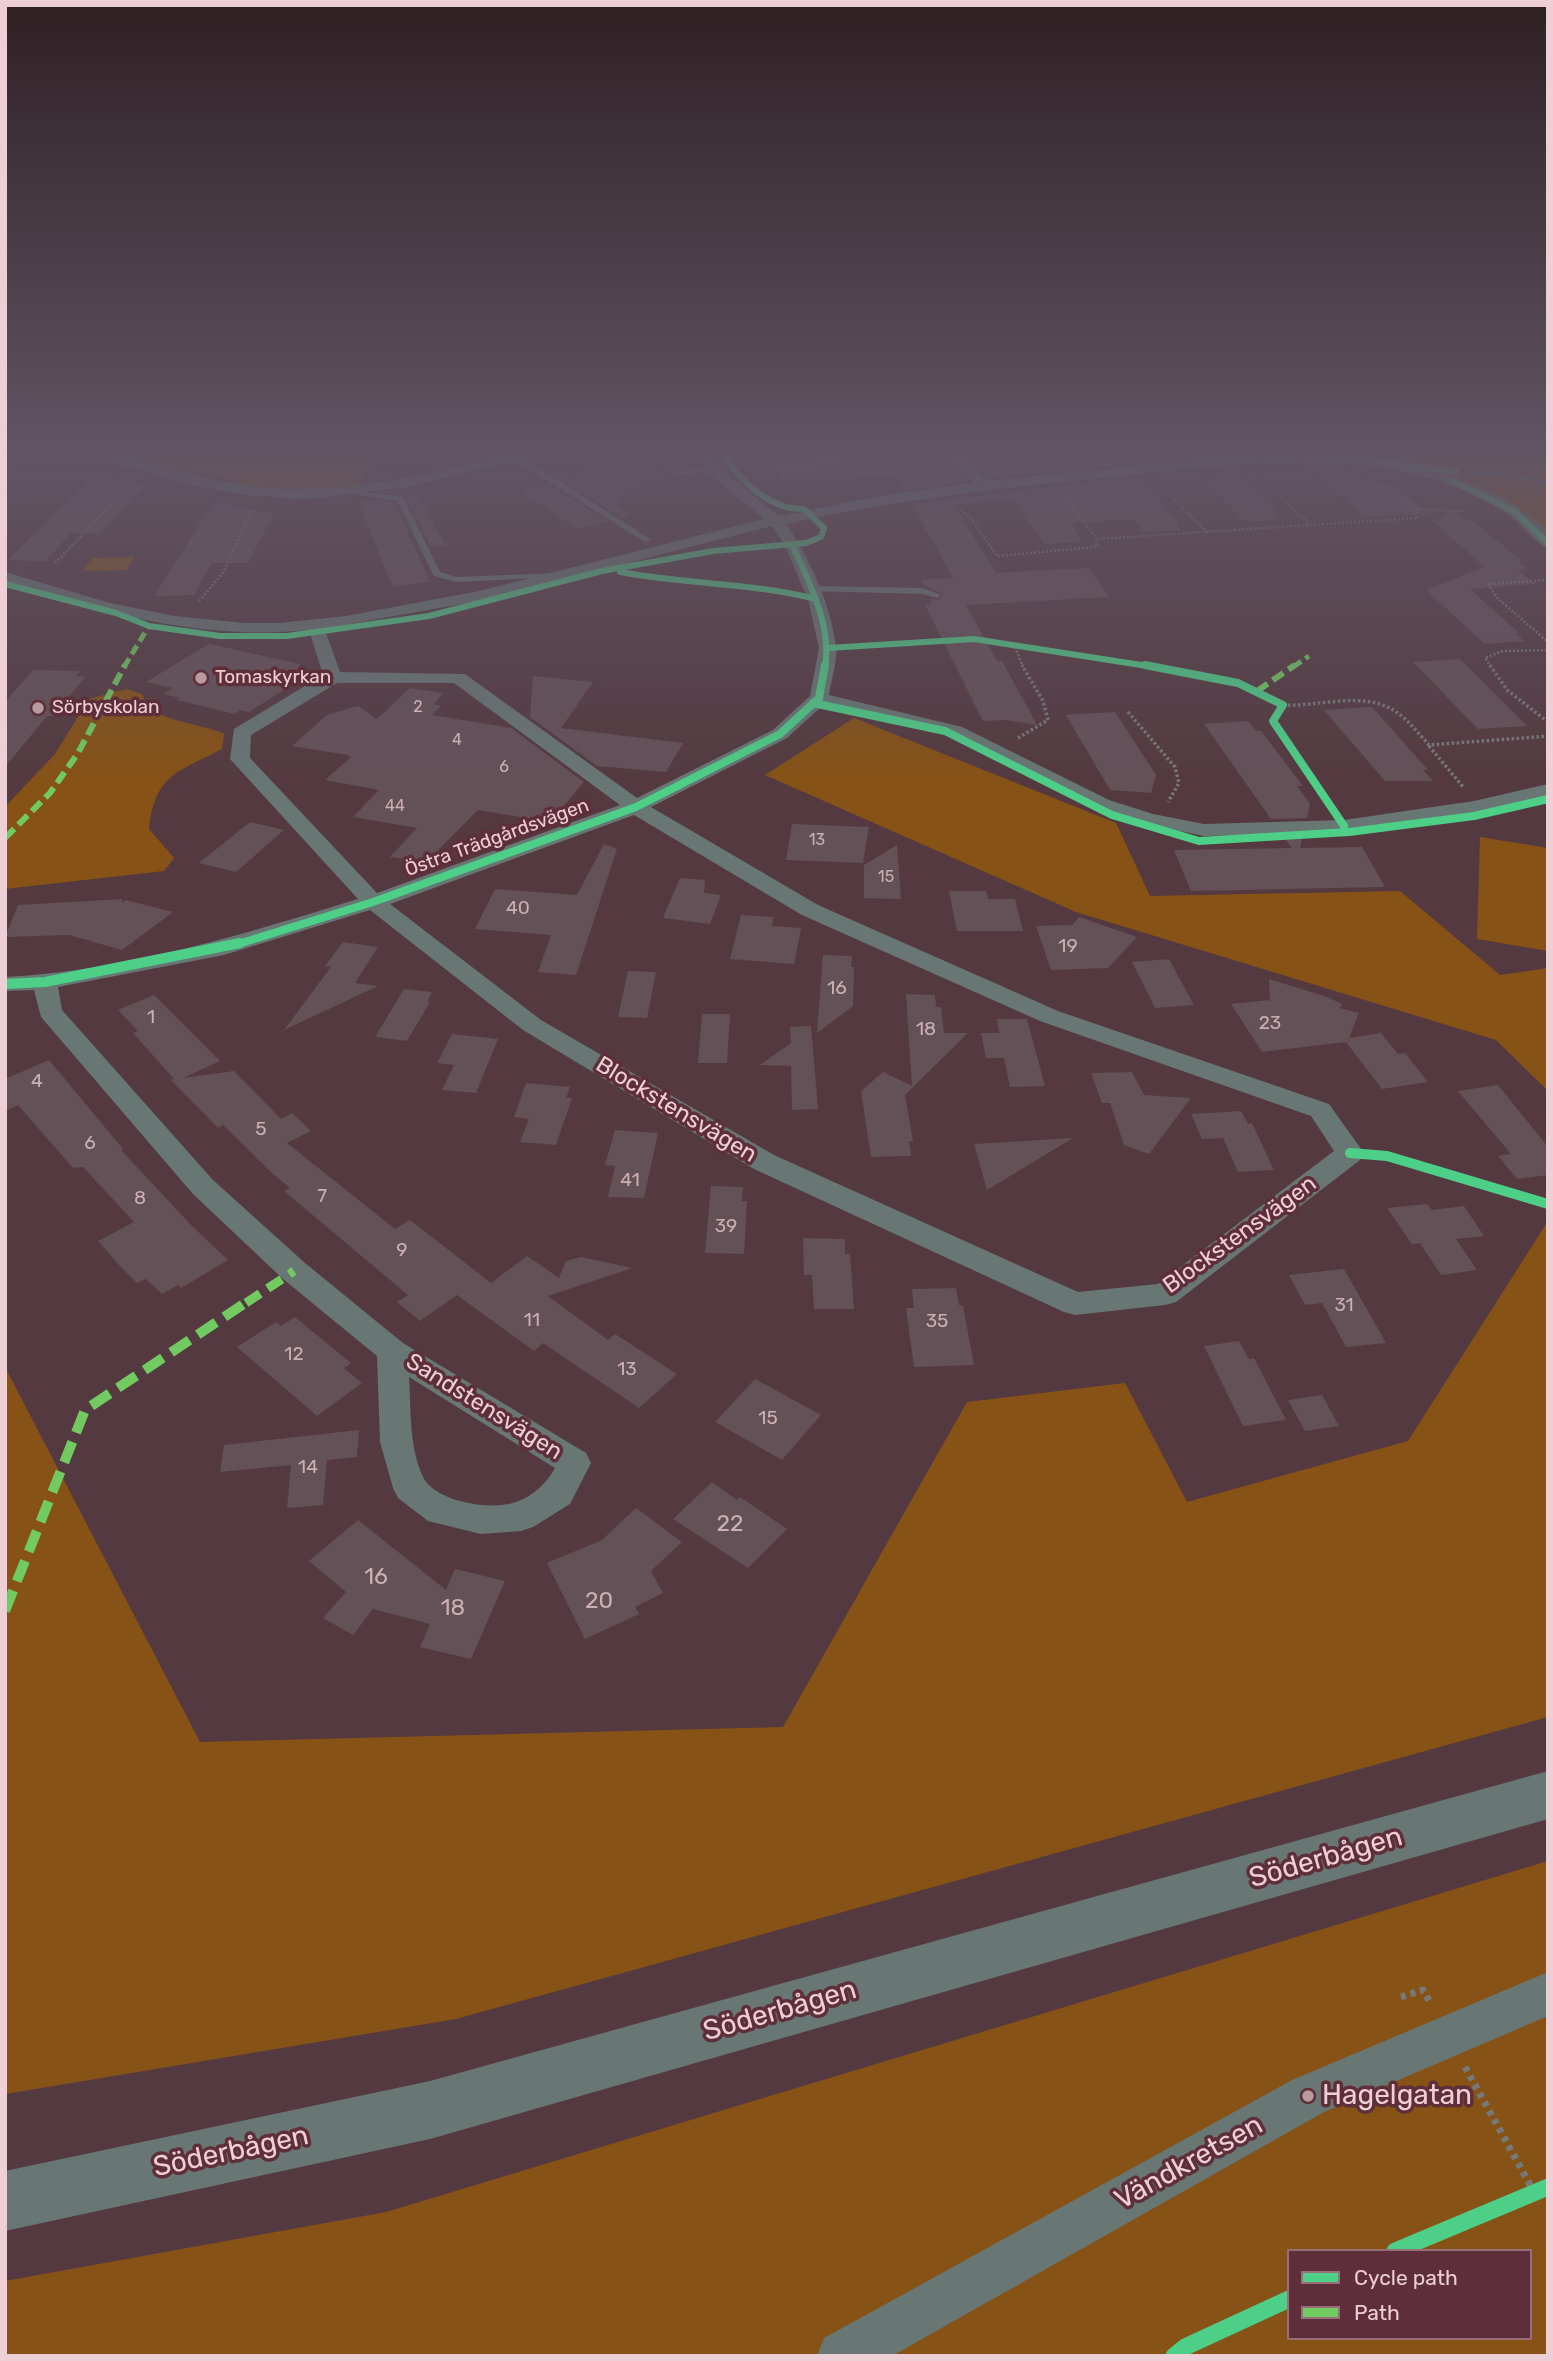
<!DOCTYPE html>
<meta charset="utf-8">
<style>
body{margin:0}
#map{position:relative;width:1553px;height:2361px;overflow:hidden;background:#543a40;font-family:Rubik,sans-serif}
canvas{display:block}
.frame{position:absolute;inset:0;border:7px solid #eecfd5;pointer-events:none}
.legend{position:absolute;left:1287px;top:2249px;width:245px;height:91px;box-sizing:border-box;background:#5e2f3a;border:2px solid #986f78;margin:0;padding:9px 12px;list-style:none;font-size:21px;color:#eecfd5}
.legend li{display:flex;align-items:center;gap:14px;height:35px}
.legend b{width:35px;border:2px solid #986f78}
</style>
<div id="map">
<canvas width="1553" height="2361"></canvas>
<div class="frame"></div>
<ul class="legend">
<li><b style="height:9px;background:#4dcf88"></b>Cycle path</li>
<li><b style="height:9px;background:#71cb61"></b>Path</li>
</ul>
</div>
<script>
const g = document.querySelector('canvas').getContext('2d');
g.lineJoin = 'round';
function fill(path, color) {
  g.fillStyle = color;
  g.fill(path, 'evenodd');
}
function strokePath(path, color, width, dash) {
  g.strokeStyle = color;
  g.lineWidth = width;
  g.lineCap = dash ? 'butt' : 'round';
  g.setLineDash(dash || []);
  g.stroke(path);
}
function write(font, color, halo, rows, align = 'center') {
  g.font = font + ' Rubik,sans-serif';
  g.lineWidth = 7;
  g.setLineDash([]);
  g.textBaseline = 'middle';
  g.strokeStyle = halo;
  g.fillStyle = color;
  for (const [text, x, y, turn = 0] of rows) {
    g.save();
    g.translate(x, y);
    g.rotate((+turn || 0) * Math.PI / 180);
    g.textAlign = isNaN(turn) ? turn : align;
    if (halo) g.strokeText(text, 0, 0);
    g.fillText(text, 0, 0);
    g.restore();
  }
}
const green = new Path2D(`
 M113 451H390L378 455 357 486 312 489 235 486 231 480 174 468 164 472 141 467 152 462Z
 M1297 451H1527L1548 459V534L1521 515 1432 471 1304 456Z
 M135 557 127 570 82 571 92 558Z
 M126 689 142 694C154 725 198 721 224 734L222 749C178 772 155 774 149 829L174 858 164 871 5 889V807L55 754 89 699Z
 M854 718 1116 823 1150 896 1400 891 1500 975 1548 968V1091L1496 1040 1076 912 765 775Z
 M1480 837 1548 848V951L1477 939Z
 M1548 1221V1717L456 2019 5 2094V1367L200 1742 783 1727 967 1402 1125 1383 1187 1502 1408 1441Z
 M1548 1861V2356H5V2281L386 2212ZM1289 2251H1530V2338H1289Z`);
const building = new Path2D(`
 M615 451H671L616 506 632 515 622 518 564 481 584 476Z
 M763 451H939L968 481 905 490 897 475 784 482Z
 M961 451H1109L1123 465 989 478Z
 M1306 464 1324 465 1386 485H1394L1431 514 1364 517Z
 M97 472 145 486 100 534 71 533 45 561 8 560Z
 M1241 476 1278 513H1273L1280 520 1244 521 1204 478Z
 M1136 477 1142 480 1180 523 1175 524 1181 530 1144 532 1134 519 1072 523 1081 542 1044 544 1013 498 954 505 996 573 1089 568 1109 597 966 605 997 661H1002L1037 725 1005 720 983 721 925 605 932 604 929 599 939 600 943 594 923 585 920 580 953 578 912 504Z
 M548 484 607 521 578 529 518 491Z
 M420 495 445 545 431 547 406 498Z
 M377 500 395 503 430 582 393 587 358 501Z
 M214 501 274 514 248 563H212L194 595 154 596Z
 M1451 507 1465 519H1470L1523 562H1518L1527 569 1518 570 1536 584 1470 589 1519 633H1515L1524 641 1485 644 1426 590 1485 567 1432 521H1440Z
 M209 644 300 664 288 687 249 712 240 710 235 714 177 700 180 698 164 694 173 688 146 682Z
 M1460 659 1527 726 1478 729 1413 662Z
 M33 670 80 671 75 676 85 677 53 716H47L5 767V702Z
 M533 676 593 682 561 728 683 743 666 772 597 766 530 717Z
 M410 688 443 693 434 704 441 706 432 715 511 728 584 782 550 822 478 810 426 862 390 857 417 828 353 817 379 790 325 780 351 757 348 755 292 746 327 715 358 706 377 719Z
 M1372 707 1428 770H1423L1433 781H1385L1324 710Z
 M1115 712 1156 775 1151 793 1110 790 1066 715Z
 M1248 721 1256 731H1261L1303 786H1297L1310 804 1307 818 1271 819 1204 724Z
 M250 822 284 830 236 872 199 863Z
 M792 824 869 827 863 863 786 860Z
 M1283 836H1303L1300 848 1362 847 1385 887 1191 891 1174 850 1292 848Z
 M604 844 617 849 576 975 538 972 551 935 475 929 495 889 577 895Z
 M897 845 901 899 864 898V865Z
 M680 878 705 880 704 893 721 895 710 924 663 918Z
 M949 891H986L988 899H1015L1023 931H957Z
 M122 899V903L126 900 173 912 122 950 69 935 5 937 18 905Z
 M741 915 774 917 772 926 801 928 794 964 730 959Z
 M1079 917 1137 937 1108 968 1051 970 1036 926 1072 925Z
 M343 942 378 947 355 983 378 986 284 1030 331 967 325 966Z
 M823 955 852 956 851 967H854L853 1006 817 1033Z
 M1169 959 1194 1005 1155 1008 1132 962Z
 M628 971 656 972 647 1018 618 1017Z
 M1269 979 1327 997 1342 1004 1340 1008 1359 1013 1349 1038 1381 1033 1398 1054 1405 1053 1428 1082 1382 1089 1346 1042 1262 1052 1231 1004 1270 1000Z
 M404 989 432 992 427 1002H430L407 1041 375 1037Z
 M906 994 935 995 936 1007H941L944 1033H968L905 1095 913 1141H909L911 1156 871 1157 861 1091 883 1072 912 1086Z
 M154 995 220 1061 183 1078 234 1071 281 1119 292 1113 311 1131 287 1143 395 1229 410 1220 491 1283 527 1256 559 1278 566 1261 581 1257 632 1268 548 1296 608 1340 615 1334 677 1374 639 1408 543 1343 534 1351 457 1295 420 1321 397 1302 408 1295 284 1191 290 1188 273 1174 223 1125 218 1128 171 1080 174 1079 133 1033 138 1031 118 1010Z
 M702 1014H730L727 1063H698Z
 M997 1019H1027L1045 1086 1010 1087 1004 1058H986L981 1033H999Z
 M811 1026 818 1109 792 1110 791 1066 760 1065 791 1043 790 1027Z
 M452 1034 498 1039 476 1093 442 1090 454 1065 437 1063Z
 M49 1060 123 1149 121 1150 191 1225 228 1260 181 1288 178 1285 162 1294 146 1279 137 1283 120 1266 98 1241 134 1222 83 1167 73 1168 18 1105 5 1111V1079Z
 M1132 1072 1144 1095 1191 1098 1149 1154 1124 1145 1110 1103H1102L1091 1073Z
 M526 1083 570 1087 566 1098H572L556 1145 520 1142 529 1119 514 1117Z
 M1498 1085 1548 1147V1175L1517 1179 1498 1156 1511 1154 1458 1091Z
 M1241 1111 1248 1124 1252 1123 1274 1170 1238 1172 1223 1138 1202 1139 1191 1114Z
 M615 1130 658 1133 644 1198 608 1197 615 1166 605 1165Z
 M1073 1138 987 1190 974 1144Z
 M711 1186 743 1187 742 1201H747L744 1254 705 1253Z
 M1427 1204 1432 1210 1464 1206 1484 1236 1456 1239 1477 1270 1441 1275 1420 1243 1412 1244 1387 1208Z
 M803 1238 845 1239V1254H850L854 1309H814L812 1275H804Z
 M1344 1269 1386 1343 1346 1347 1322 1303 1305 1305 1289 1275Z
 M956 1288 959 1305 963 1306 974 1365 914 1367 906 1308H914L912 1289Z
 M295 1317 351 1363 344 1368 362 1383 317 1416 237 1347 276 1322 281 1326Z
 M1239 1341 1249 1359 1254 1358 1286 1420 1243 1426 1204 1346Z
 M755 1379 821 1415 782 1460 715 1422Z
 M1322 1395 1339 1426 1305 1431 1288 1400Z
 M359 1430 357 1457 327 1460 323 1505 287 1508 291 1465 220 1472 224 1445Z
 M712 1482 737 1500 740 1497 787 1529 748 1568 673 1519Z
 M636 1508 682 1542 651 1571 663 1593 635 1607 639 1614 585 1639 547 1563 602 1540Z
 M358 1520 446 1590 455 1569 505 1581 471 1659 420 1647 430 1624 373 1609 353 1635 323 1618 346 1592 309 1561Z`);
const pathFar3 = new Path2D(`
 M812 451 819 463
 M5 469 23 451
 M746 469 929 455
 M1259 479 1310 524
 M1385 486 1415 509 1463 511
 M1163 489 1208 533
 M1065 497 1097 539
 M961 510 970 517 997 556 1096 547 1097 539 1418 518 1415 509
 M55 563 108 508 123 480
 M1548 580 1488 584 1496 597 1548 642
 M199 601 223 573 251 511
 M850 646 974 639 1154 667
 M1015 647 1023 667
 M1491 667 1485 658 1503 651 1548 650`);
const pathFar2 = new Path2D(`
 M1145 665 1238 683 1283 705 1273 721 1328 805
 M1490 665 1507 690 1548 722
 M1283 705C1316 707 1363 691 1393 710 1408 719 1418 733 1429 745L1548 736
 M1128 712 1175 767 1179 783 1168 802
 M1018 738 1048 720 1043 701 1022 665
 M1429 746 1464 788`);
const pathFar1 = new Path2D(`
 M1377 1155 1548 1204`);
const path = new Path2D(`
 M1401 1997 1423 1990 1431 2004
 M1465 2067 1534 2192`);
const service = new Path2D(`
 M514 456H520L652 540 645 542 514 460Z
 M713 468 716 472 671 475 667 473 671 471Z
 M1487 469 1548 481V485L1487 473 1449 481 1445 479Z
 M341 488 403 497 440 572 457 577 557 573 561 575 557 577 457 582 434 576 397 501 344 492H341Z
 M812 586 923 588 941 595 937 598 923 594 809 591 808 589Z`);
const minor = new Path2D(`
 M71 451C127 451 190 478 248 486 343 498 435 472 526 451H551L409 487 306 499 246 495 198 486Z
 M696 451H710L719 468 779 516 880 496 973 483 942 451H957L988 481C1032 476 1076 472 1120 468 1233 455 1347 441 1457 479 1491 490 1524 506 1548 533V548C1537 545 1519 522 1508 514 1482 497 1451 484 1421 476 1316 448 1206 468 1100 478 994 489 889 501 786 524 810 558 830 603 836 646 838 660 831 680 829 695L962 727 1109 800 1153 814 1204 824 1344 820 1474 801 1548 784V796L1474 813 1344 832 1204 836 1142 823 1095 808 948 735 823 705 787 738 651 807 818 905 1058 1011 1329 1104 1364 1153 1360 1160 1176 1302 1165 1305 1075 1315 1064 1312 754 1169 523 1030 370 910 224 955 58 987 62 1010 213 1180 305 1263 403 1343 586 1453 591 1463 570 1504 533 1527 521 1531 481 1534 428 1521 398 1498 393 1488 380 1442 377 1356 283 1279 193 1194 41 1017 34 990 5 991V977C126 971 244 934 358 899L230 759 234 729 323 675 309 630C203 641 105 613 5 582V572L110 603 175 616 244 623H279L346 616 479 591 764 519 708 473ZM772 526 784 544 808 599 819 648 810 696 773 730 637 798 465 674 340 672 326 633V628L479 601ZM337 683H454L620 805 377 893 250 758 251 735ZM634 815 802 915 1040 1021 1311 1116 1334 1151 1158 1284 1078 1292 774 1155 541 1020 390 904ZM409 1377 555 1468C546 1484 533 1496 516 1502 492 1511 435 1502 423 1477 409 1446 411 1410 409 1377Z
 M1548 1972V2016L1324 2112 892 2356H817L824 2338 1292 2080Z`);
const tertiary = new Path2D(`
 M1548 1771V1819L430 2139 5 2231V2171L430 2081Z`);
const quietFar3 = new Path2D(`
 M124 667 149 626
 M1293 667 1309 656`);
const quietFar2 = new Path2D(`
 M1257 691 1295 665
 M5 838 50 793 78 753 125 665`);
const quietFar1 = new Path2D(`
 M246 1303 294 1271`);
const quiet = new Path2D(`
 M5 1611 85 1410 248 1301`);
const cyclewayFar3 = new Path2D(`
 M1327 461 1321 454 1457 472
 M1449 479 1515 512 1548 543
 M792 544C809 582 832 625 825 667
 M620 572C685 584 752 583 816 599
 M5 584 116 613 149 626 220 636H287L429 616 602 571 713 551 806 543 821 537 824 528 804 509C770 510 738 480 721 451
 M828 648 974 639 1154 667`);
const cyclewayFar2 = new Path2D(`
 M1145 665 1238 683 1283 705 1273 721 1344 826
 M813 703 945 731 1112 815 1199 841 1349 832 1474 816 1548 799
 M235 945 373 902 636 807 780 734 819 698 825 665`);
const cyclewayFar1 = new Path2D(`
 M5 984 45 982 240 943
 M1350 1153 1387 1156 1548 1204`);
const cycleway = new Path2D(`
 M1395 2251 1548 2187
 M1174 2356 1185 2347 1289 2299`);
const markers = [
 [201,678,7,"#b89ba1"],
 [38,708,7,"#b89ba1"],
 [1308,2096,7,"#b89ba1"]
];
const farNumbernames = [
 ["2",418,707],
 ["4",457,740],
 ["6",504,767],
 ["44",395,806],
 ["13",817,840],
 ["15",886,877]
];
const farPoinames = [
 ["Tomaskyrkan",215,678],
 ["Sörbyskolan",52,708]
];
const farStreetnames = [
 ["Östra Trädgårdsvägen",497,838,-20]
];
const numberNames = [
 ["40",518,909],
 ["19",1068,947],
 ["16",837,989],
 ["1",151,1018],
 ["23",1270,1024],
 ["18",926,1030],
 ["4",37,1082],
 ["5",261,1130],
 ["6",90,1144],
 ["41",630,1181],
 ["7",322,1197],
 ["8",140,1199],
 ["39",726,1227],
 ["9",402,1251],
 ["31",1344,1306],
 ["11",532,1321],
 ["35",937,1322],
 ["12",294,1355],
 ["13",627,1370],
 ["15",768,1419],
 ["14",308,1468]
];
const streetNames = [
 ["Blockstensvägen",676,1110,31],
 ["Blockstensvägen",1240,1235,-36],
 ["Sandstensvägen",484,1407,32]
];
const nearNumbernames = [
 ["22",730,1524],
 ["16",376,1577],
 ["20",599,1601],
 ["18",453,1608]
];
const nearStreetnames = [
 ["Söderbågen",1326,1858,-16],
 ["Söderbågen",780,2011,-16],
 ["Söderbågen",231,2152,-12],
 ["Vändkretsen",1189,2163,-29]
];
const nearPoinames = [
 ["Hagelgatan",1322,2096]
];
fill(green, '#865216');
fill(building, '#645057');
strokePath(pathFar3, '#777979', 2.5, [2, 2]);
strokePath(pathFar2, '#777979', 3.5, [2.5, 2.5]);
strokePath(pathFar1, '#777979', 4.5, [3.5, 3.5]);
strokePath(path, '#777979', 7, [5, 5]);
fill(service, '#687674');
fill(minor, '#687674');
fill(tertiary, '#687674');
strokePath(quietFar3, '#71cb61', 5, [10, 5]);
strokePath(quietFar2, '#71cb61', 6, [13, 6]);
strokePath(quietFar1, '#71cb61', 9, [17, 9]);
strokePath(quiet, '#71cb61', 10, [22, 10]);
strokePath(cyclewayFar3, '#4dcf88', 6);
strokePath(cyclewayFar2, '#4dcf88', 8);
strokePath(cyclewayFar1, '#4dcf88', 10);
strokePath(cycleway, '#4dcf88', 17);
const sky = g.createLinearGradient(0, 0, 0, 781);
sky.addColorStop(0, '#2e2023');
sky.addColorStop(0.58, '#615564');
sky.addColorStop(1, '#61556400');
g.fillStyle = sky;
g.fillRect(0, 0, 1553, 781);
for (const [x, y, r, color] of markers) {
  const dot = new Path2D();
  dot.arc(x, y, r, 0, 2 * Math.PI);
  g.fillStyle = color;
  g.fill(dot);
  strokePath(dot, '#5e2f3a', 2.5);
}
write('16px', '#ccafb6', null, farNumbernames);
write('19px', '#eecfd5', '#5e2f3a', farPoinames, 'left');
write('19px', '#eecfd5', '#5e2f3a', farStreetnames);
write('19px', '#ccafb6', null, numberNames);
write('23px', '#eecfd5', '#5e2f3a', streetNames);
write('23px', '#ccafb6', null, nearNumbernames);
write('28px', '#eecfd5', '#5e2f3a', nearStreetnames);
write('28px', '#eecfd5', '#5e2f3a', nearPoinames, 'left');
</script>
